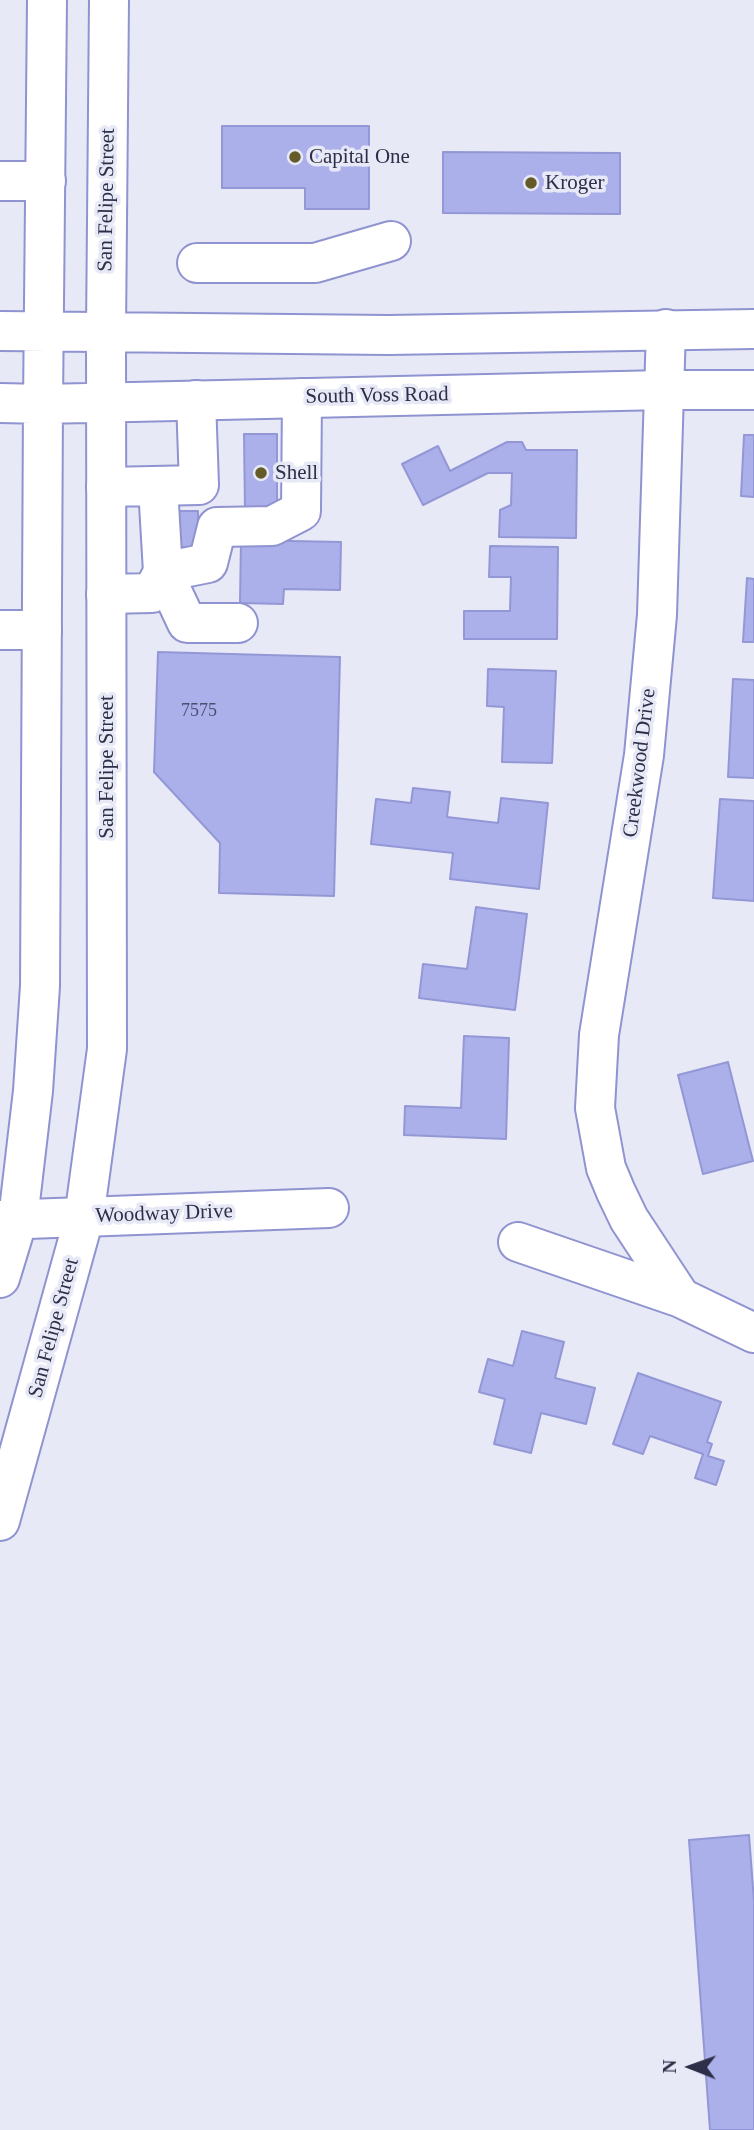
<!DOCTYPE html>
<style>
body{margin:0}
#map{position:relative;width:754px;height:2130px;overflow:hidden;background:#e8e9f7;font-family:"Times New Roman",serif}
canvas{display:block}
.north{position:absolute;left:656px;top:2032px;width:70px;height:70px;-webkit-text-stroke:5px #e8e9f7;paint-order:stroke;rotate:271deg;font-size:19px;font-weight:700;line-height:28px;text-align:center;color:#2d2e47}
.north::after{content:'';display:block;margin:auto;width:24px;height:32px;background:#2d2e47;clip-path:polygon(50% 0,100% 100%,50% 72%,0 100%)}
</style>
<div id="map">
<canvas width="754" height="2130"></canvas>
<div class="north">N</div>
</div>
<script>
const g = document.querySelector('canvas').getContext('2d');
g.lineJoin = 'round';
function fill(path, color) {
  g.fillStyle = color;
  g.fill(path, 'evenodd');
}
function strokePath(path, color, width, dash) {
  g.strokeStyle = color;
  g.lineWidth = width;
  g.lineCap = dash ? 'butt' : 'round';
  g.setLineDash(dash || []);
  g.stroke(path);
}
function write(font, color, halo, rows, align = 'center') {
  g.font = font + ' "Times New Roman",serif';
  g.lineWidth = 7;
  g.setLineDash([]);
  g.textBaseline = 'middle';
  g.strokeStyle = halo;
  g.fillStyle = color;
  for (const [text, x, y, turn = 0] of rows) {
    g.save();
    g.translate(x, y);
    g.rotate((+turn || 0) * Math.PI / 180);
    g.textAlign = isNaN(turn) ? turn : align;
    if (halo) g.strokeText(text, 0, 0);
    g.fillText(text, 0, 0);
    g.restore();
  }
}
const building = new Path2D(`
 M222 126H369V209H305V188H222Z
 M443 152 620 153V214L443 213Z
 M244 434H277V511L245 512Z
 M744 435H754V497L741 496Z
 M507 442H522L526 450H577L576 538 499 537 500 510 511 505 512 473H488L423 505 402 464 438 446 450 471Z
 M169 511H198V547H168Z
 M241 540 341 542 340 590 284 589 283 604 240 603Z
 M490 546 558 547 557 639H464V611H510L511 577H489Z
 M747 578 754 579V642H743Z
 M158 652 340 657 334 896 219 893 220 843 154 772Z
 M488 669 556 671 552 763 502 762 504 707 487 706Z
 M733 679 754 680V778L728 777Z
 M413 788 450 792 447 817 498 823 501 798 548 803 539 889 450 879 453 853 371 844 376 799 411 803Z
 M720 799 754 801V901L713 898Z
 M476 907 527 914 515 1010 419 998 423 964 467 969Z
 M464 1036 509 1038 506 1139 404 1135 405 1106 461 1108Z
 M728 1062 753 1161 703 1174 678 1075Z
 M522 1331 564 1342 555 1378 595 1388 586 1424 541 1413 531 1453 494 1444 505 1399 479 1392 488 1359 513 1366Z
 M638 1373 721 1402 707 1442 712 1444 708 1456 724 1461 716 1485 695 1478 703 1454 650 1436 643 1454 613 1444Z
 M749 1835 754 1901V2130H710L689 1840Z`);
const minor = new Path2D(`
 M0 181H46
 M197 263H315L391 241
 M666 329 657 615 644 755 599 1035 595 1108 606 1168 616 1192 629 1219 681 1298
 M106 487 199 485 196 400
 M158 487 163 572 187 623H238
 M106 594 152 593 163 572 208 563 217 527 272 526 301 511 302 398
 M0 630H42
 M0 1220 329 1208
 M518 1242 681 1298 754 1333`);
const major = new Path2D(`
 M0 331 388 335 754 329
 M0 403 43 404 664 390H754
 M0 1278 18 1219 33 1091 40 986 43 404 47 0
 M0 1521 84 1218 107 1049 106 332 109 0`);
const markers = [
 [295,157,7,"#645b28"],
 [531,183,7,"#645b28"],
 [261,473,7,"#645b28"]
];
const numberNames = [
 ["7575",199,711]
];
const poiNames = [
 ["Capital One",309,157],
 ["Kroger",545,183],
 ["Shell",275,473]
];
const streetNames = [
 ["San Felipe Street",107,200,-89],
 ["South Voss Road",377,396,-1],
 ["Creekwood Drive",640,763,-83],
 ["San Felipe Street",107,767,-90],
 ["Woodway Drive",164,1214,-2],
 ["San Felipe Street",54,1328,-75]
];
fill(building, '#abb0eb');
strokePath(building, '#9397d5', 2);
strokePath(minor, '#8f93d0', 42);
strokePath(major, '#8f93d0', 42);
strokePath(minor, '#fff', 38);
strokePath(major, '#fff', 38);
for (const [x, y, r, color] of markers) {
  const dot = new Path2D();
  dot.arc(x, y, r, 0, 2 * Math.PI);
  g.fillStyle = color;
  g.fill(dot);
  strokePath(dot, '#e8e9f7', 2.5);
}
write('18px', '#4c4e70', null, numberNames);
write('21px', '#2d2e47', '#e8e9f7', poiNames, 'left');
write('21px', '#2d2e47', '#e8e9f7', streetNames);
</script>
